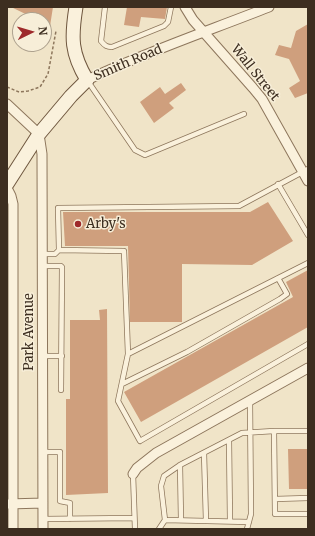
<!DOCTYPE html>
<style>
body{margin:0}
#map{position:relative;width:315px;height:536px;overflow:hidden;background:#f0e4c8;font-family:Merriweather,serif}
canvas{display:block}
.frame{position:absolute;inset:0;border:8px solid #3d2e20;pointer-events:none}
.north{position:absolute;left:12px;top:12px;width:40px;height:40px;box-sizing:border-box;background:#f7eed8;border:1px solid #ada18e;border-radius:50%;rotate:85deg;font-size:11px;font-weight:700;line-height:16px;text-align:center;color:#3d2e20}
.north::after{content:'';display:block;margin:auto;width:14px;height:18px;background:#9e2a2b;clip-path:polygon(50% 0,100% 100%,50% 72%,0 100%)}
</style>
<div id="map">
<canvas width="315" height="536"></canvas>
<div class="frame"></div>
<div class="north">N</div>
</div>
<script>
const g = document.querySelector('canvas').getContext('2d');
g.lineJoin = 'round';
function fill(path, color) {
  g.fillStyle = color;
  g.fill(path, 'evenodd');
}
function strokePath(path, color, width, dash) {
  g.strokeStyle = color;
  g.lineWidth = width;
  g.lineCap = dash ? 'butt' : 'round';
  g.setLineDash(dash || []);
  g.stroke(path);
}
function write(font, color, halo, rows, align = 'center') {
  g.font = font + ' Merriweather,serif';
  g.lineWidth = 3;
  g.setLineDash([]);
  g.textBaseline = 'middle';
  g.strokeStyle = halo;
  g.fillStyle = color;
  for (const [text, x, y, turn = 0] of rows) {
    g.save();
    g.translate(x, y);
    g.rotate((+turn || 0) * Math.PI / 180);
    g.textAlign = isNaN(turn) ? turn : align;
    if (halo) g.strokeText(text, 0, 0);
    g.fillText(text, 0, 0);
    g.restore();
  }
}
const building = new Path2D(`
 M11 7H53L50 26 44 23V20H38Z
 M127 7H167L165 19 141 17 139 27 124 25Z
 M308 24V93L295 98 289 88 300 81 289 59 275 55 279 45 291 48 296 31Z
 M181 83 186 90 169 103 174 108 154 123 140 102 160 87 165 94Z
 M268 202 293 241 252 265 182 264V322H130L128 246H65L63 212H250Z
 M308 270V327L141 422 124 392 293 297 286 282Z
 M107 309 108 493 66 495V399H70V320H100L99 310Z
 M288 449H308V489H289Z`);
const path = new Path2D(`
 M7 87 19 92 28 91 40 87 48 74 56 31`);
const service = new Path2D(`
 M105 7 101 41C105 46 107 47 112 47L164 26 168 22 171 7
 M87 80 135 150 145 155 244 114
 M278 184 308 235
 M59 250 124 251 128 354 308 263
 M42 254H55L59 250 58 208 239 206 308 169
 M42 266H61L62 267 61 390
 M128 354 118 401 140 441 308 344
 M42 356H62
 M122 384 187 352 280 299 287 294 278 278
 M274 431H308
 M229 440 230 521
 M43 452H60V501L70 503V519
 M204 453 206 521
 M180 465 181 520
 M133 474 135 529
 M275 499 308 498
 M42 519 134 518
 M165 520 161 486 164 476 180 465 242 433 274 431 275 514H308
 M159 529 165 520 249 522
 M247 529 251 514 250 401`);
const minor = new Path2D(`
 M185 7 193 20 253 88 262 99 308 181
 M87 80C146 52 208 31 269 7
 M7 104 39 134 42 154 43 529
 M7 188 11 196 13 204V529
 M133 474 137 468 156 453 308 368
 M8 504 43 503`);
const secondary = new Path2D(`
 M7 184 39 134 71 96 87 80C71 53 71 38 76 7`);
const markers = [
 [78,224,4,"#9e2a2b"]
];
const streetNames = [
 ["Smith Road",128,63,-23],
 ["Wall Street",255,73,51],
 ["Park Avenue",29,332,-90]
];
const poiNames = [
 ["Arby's",86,224]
];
fill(building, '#cf9f7d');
strokePath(service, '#8d765c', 6);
strokePath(minor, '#8d765c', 11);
strokePath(secondary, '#6f573f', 15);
strokePath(path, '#8d765c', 1.5, [3, 2]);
strokePath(service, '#faf1dc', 4.5);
strokePath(minor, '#faf1dc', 9);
strokePath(secondary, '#faf1dc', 13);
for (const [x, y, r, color] of markers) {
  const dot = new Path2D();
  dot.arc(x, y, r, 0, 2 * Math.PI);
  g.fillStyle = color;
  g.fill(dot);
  strokePath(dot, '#f7eed8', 1.5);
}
write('13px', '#3d2e20', '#f7eed8', streetNames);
write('13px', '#3d2e20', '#f7eed8', poiNames, 'left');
</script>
